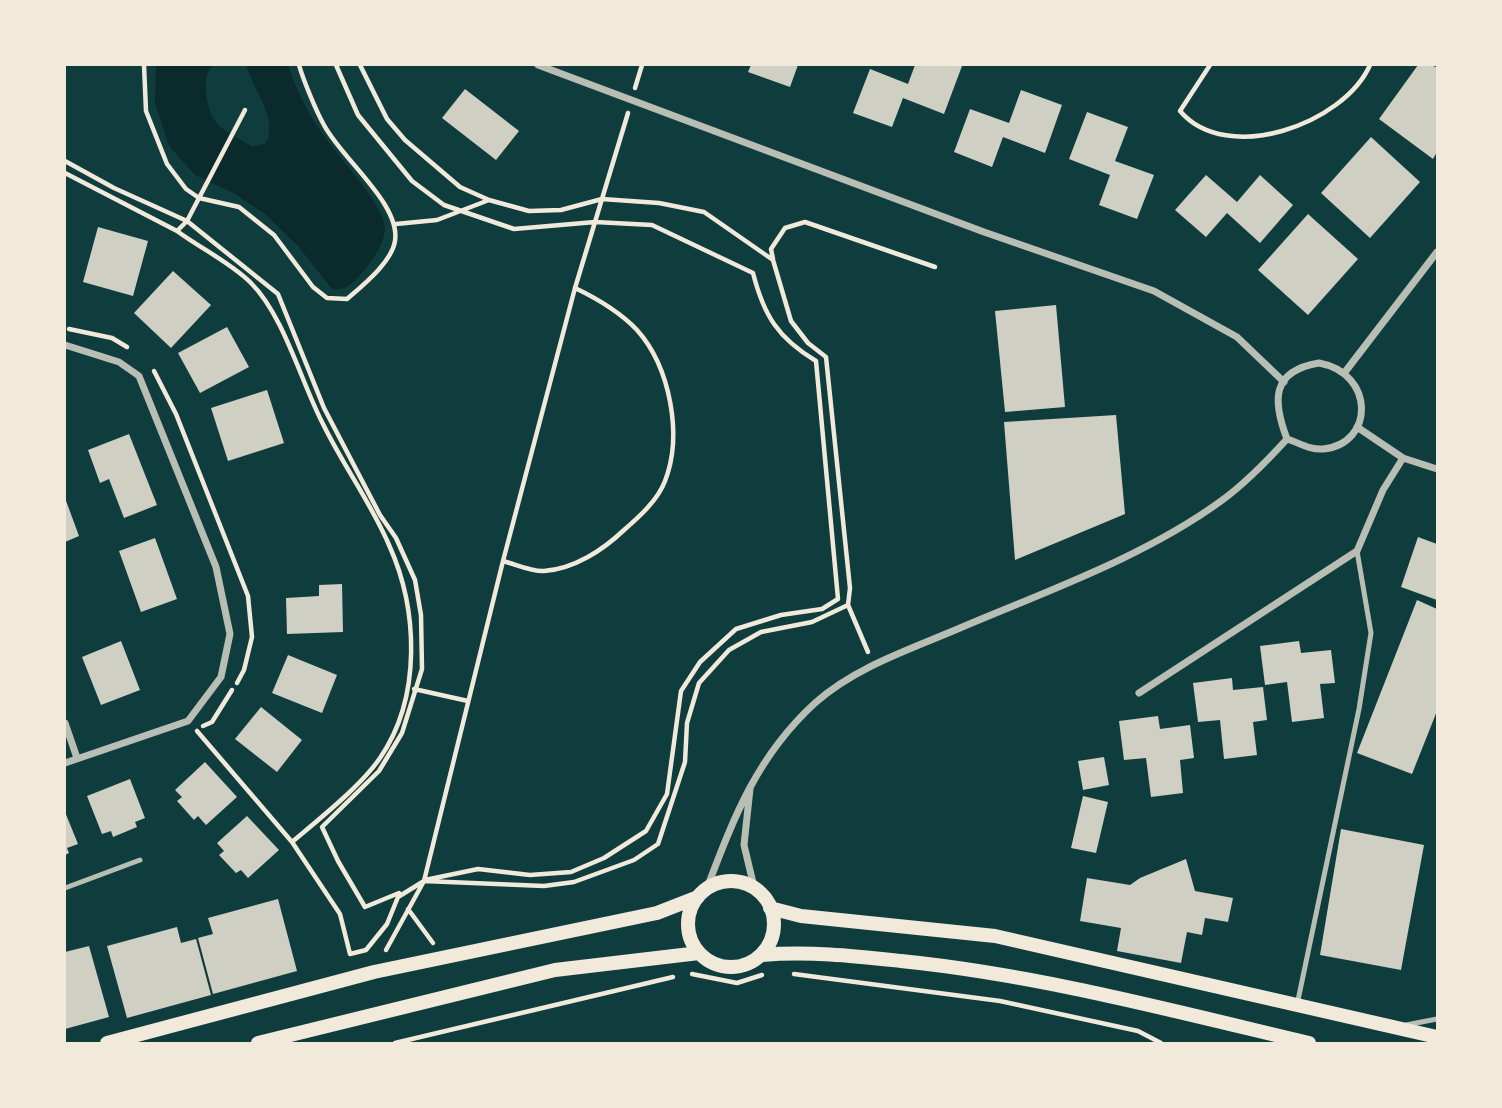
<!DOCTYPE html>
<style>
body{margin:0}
#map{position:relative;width:1502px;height:1108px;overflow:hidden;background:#0f3d3e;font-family:"Alegreya Sans",sans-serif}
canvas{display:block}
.frame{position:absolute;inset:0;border:66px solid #f1e9da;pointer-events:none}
</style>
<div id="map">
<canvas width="1502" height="1108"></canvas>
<div class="frame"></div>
</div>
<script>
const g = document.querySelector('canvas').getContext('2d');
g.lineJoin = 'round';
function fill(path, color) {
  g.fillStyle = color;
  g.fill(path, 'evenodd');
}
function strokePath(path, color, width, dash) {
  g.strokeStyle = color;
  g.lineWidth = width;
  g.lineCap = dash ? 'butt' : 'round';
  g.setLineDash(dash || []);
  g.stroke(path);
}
const water = new Path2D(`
 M156 65H213C206 73 205 81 206 91 209 128 225 130 253 147L266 143C278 117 254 92 246 65H288C296 89 307 111 321 132 335 153 387 207 385 230 384 243 374 258 366 268 356 280 348 291 332 289L298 246 266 215 234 193 195 175 169 146 155 103Z`);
const building = new Path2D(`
 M751 65H798L790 87 748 72Z
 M915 65 962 66 944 114 903 98 892 127 853 113 870 69 908 84Z
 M1418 65H1432L1437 68V152L1433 159 1379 119Z
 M465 89 519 131 496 160 442 118Z
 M1021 90 1062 105 1045 153 1003 137 992 167 954 152 970 109 1009 123Z
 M1087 112 1128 127 1115 161 1154 175 1137 219 1099 205 1110 175 1069 159Z
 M1371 137 1420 182 1370 238 1321 193Z
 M1206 175 1237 202 1260 175 1293 205 1260 243 1227 213 1206 237 1175 210Z
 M1308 214 1358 259 1308 315 1258 270Z
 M98 227 148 241 133 296 83 282Z
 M173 271 211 305 171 348 134 313Z
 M1056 305 1065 407 1005 412 995 311Z
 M227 327 249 367 200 393 178 353Z
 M267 390 284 443 228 461 211 408Z
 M1116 415 1125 514 1015 560 1004 422Z
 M129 434 157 505 124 518 109 479 100 483 88 450Z
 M65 498 79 536 65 542Z
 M1418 537 1437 544V600L1401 587Z
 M155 538 177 599 141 612 119 551Z
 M342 584 343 632 287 634 286 598 319 596V585Z
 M1417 600 1437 609V711L1412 774 1357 753Z
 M121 641 140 690 101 705 82 657Z
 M1299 641 1301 653 1331 650 1335 683 1320 684 1324 718 1292 722 1287 682 1265 685 1260 646Z
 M288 655 337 675 322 713 272 693Z
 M1232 678 1233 690 1263 687 1267 720 1253 722 1257 755 1224 759 1220 720 1198 722 1193 683Z
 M261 707 302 740 277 772 235 739Z
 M1158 716 1160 729 1190 725 1194 758 1180 760 1183 793 1151 797 1146 758 1124 760 1119 721Z
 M1104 757 1109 785 1083 790 1078 761Z
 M205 762 237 797 206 825 198 816 194 820 177 801 182 797 175 790Z
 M130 779 145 818 135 822 137 827 113 837 111 831 102 834 87 796Z
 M1083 796 1108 802 1096 853 1071 848Z
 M65 812 78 844 67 848 69 853 65 855Z
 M247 816 279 850 248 878 241 870 236 873 219 855 224 851 217 843Z
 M1341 829 1424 845 1401 970 1320 955Z
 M1186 859 1195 891 1233 898 1228 922 1205 918 1202 935 1187 932 1181 963 1117 951 1121 928 1080 921 1087 878 1130 885 1140 878Z
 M278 899 297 971 213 994 198 938 213 934 208 918Z
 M177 927 181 943 196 939 211 995 127 1018 107 946Z
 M89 946 109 1017 65 1029V952Z`);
const path = new Path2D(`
 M144 65 146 111 167 164 186 189 199 198 239 207 274 235 313 287 327 298 347 299C362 286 392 262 395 241 401 204 341 158 324 125 316 111 303 79 299 65
 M336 65 358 115 412 181 444 205 514 229 595 222 652 225 753 273C764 316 778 338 816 361L838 599 822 609 781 615 736 629 700 662 681 691 667 794 646 831 604 858 571 872 530 875 478 869 425 880
 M1210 65 1180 111C1227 166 1344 124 1370 65
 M635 88 642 65
 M245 110 187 221 177 231C200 248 231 263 251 283 284 316 301 382 323 424 343 465 371 503 389 545 418 609 422 697 380 758 361 786 318 820 292 842L340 914 350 954 366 950 387 924 398 897 424 881 544 886 574 882 634 860 658 844 685 762 687 723 699 683 729 650 761 632 812 622 848 605 850 588 826 357 808 343 791 321 773 260 704 212 659 203 602 199 561 210 529 211 489 200 460 187 405 140 387 119 360 65
 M65 161 114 188 187 221 278 294 324 408 380 515 396 538 415 580 421 615 422 669 402 733 379 771 322 827 338 861 365 907 399 893
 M65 173 177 231
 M396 224 437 220 489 200
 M773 259 771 249 785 228 805 222 935 267
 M69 329 112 338 127 347
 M154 371 176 414 248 596 252 637 244 670 237 683
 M503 561C515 564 532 572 544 571 574 569 603 550 624 530 639 517 658 500 665 481 683 435 670 367 637 330 619 311 598 299 575 288
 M848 605 868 652
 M414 689 468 701
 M203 726 212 722 232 690
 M197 731 292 842
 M408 909 433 943
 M386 950 424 881 503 561 575 288 628 113
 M692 974 737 983 762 975
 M794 974 1000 1001 1138 1031 1161 1043
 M395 1043 673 977`);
const service = new Path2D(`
 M65 888 140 860
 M1297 1005 1359 709 1371 633 1357 551
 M1406 1025 1437 1019`);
const minor = new Path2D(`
 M538 65 984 232 1154 291 1237 337 1284 382
 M65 345 119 362 139 376 216 567 230 634 221 677 188 721 65 763
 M1319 363C1375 373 1375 444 1323 449 1309 450 1300 443 1287 439 1273 402 1270 371 1319 363Z
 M1345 372 1437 252
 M1357 427 1403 458 1437 469
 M1139 693 1357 551 1383 490 1403 458
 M65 723 77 758
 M750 789 744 845 754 887
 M707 888C734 817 757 756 815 703 855 667 911 649 960 628 1047 591 1144 557 1221 501 1246 483 1267 461 1287 439`);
const secondary = new Path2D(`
 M688 924a43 43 0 1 1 86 0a43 43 0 1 1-86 0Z
 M770 908 801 916 995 936 1437 1037
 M762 955C809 951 854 956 901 961 1039 975 1174 1011 1309 1043
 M107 1043 374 972 657 913 698 897
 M258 1043 555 970 699 953`);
fill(water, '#0a2a2b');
fill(building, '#cfcfc3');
strokePath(path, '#f1e9da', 4.5);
strokePath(service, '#b8beb3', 5);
strokePath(minor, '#b8beb3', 7);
strokePath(secondary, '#f1e9da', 14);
</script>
